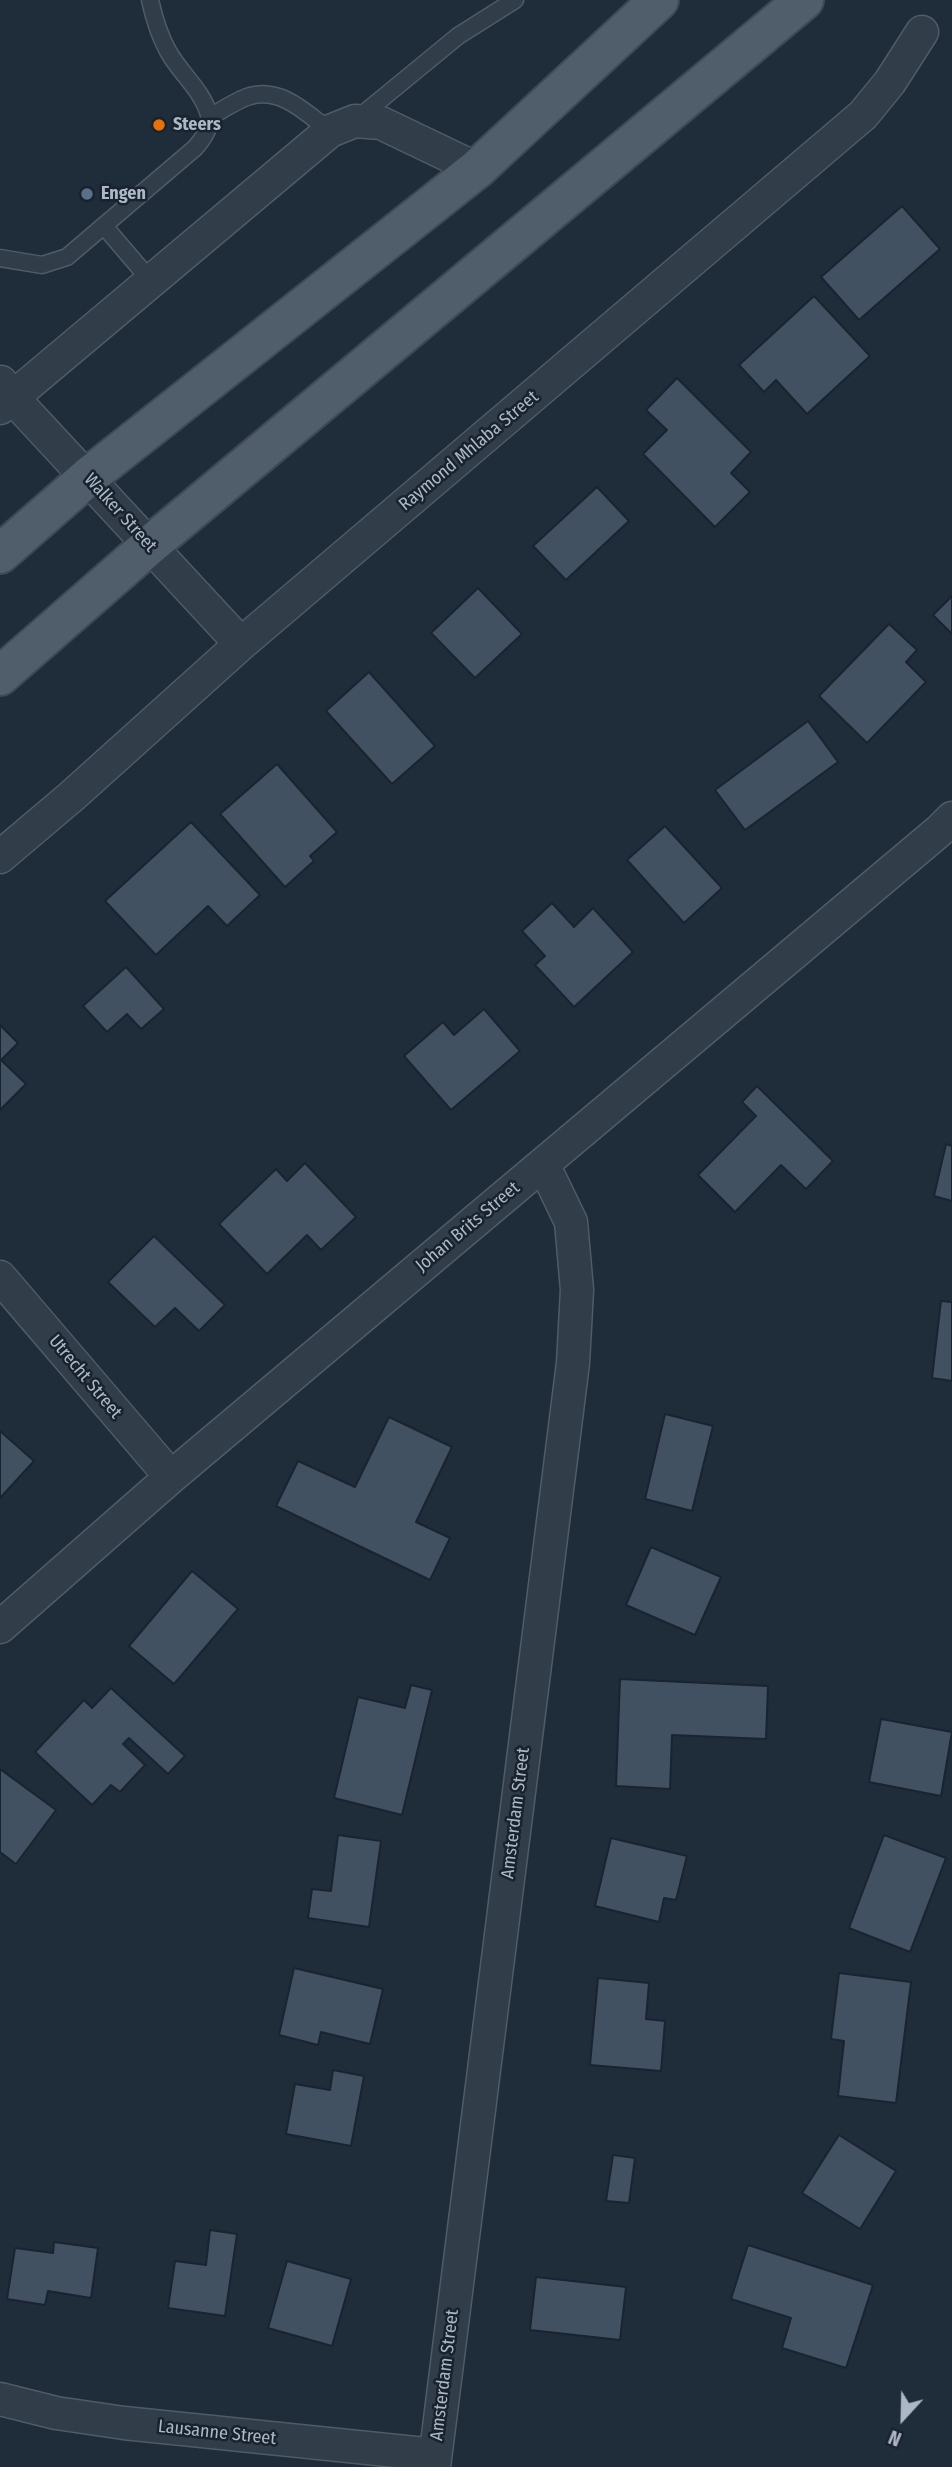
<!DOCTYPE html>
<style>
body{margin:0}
#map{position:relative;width:952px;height:2467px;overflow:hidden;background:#1f2c3a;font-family:"Fira Sans Condensed",sans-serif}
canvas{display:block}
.north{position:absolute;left:868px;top:2383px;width:70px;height:70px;-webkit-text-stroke:5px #18232e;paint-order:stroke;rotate:202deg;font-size:19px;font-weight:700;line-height:28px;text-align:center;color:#adb8c7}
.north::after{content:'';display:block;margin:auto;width:24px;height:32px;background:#adb8c7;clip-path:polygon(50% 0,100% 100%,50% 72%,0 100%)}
</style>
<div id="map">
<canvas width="952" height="2467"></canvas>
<div class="north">N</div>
</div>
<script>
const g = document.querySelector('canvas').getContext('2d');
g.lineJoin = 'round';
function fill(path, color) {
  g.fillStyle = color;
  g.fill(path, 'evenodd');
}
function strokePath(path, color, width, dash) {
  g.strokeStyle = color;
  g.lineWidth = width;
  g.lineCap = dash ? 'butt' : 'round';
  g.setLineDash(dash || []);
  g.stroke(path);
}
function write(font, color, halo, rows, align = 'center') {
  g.font = font + ' "Fira Sans Condensed",sans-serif';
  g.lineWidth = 5;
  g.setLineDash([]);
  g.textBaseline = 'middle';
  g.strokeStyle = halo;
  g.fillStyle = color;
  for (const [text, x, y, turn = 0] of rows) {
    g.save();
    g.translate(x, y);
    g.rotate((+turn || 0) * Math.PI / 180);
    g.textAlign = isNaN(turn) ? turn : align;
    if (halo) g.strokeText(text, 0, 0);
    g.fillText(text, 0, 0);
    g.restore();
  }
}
const building = new Path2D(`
 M902 206 940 249 859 320 821 277Z
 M814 296 870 356 807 414 776 380 764 392 739 365Z
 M677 378 751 452 731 473 750 492 715 527 643 454 667 430 646 410Z
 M597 487 629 521 566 580 533 546Z
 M478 588 522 634 475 678 431 633Z
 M952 596V634L933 615Z
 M889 624 917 650 906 662 926 682 867 743 819 696Z
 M369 672 435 746 392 784 326 711Z
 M808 721 838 762 745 830 715 790Z
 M277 764 337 832 310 856 314 861 285 887 220 814Z
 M191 822 260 895 227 926 208 906 156 955 105 901Z
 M665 826 722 888 684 923 627 860Z
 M552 903 574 927 593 908 633 952 574 1007 535 965 545 956 522 931Z
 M126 967 164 1009 141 1029 127 1014 107 1032 83 1006Z
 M484 1009 520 1051 451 1110 404 1056 443 1022 454 1035Z
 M0 1025 18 1043 1 1060 26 1084 0 1110Z
 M757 1086 833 1161 806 1189 781 1165 735 1212 698 1175 756 1116 742 1102Z
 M946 1144 952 1146V1201L934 1196Z
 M305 1163 356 1217 321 1250 307 1235 267 1274 219 1224 276 1169 287 1181Z
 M154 1236 225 1305 199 1331 175 1308 155 1327 108 1282Z
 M941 1301 952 1302V1381L932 1378Z
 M665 1414 713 1426 692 1511 645 1499Z
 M389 1417 452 1447 416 1522 450 1538 430 1580 276 1506 298 1461 355 1487Z
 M0 1431 34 1461 0 1498Z
 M651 1547 721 1577 695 1635 626 1605Z
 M192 1571 238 1609 174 1684 129 1646Z
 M620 1679 768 1686 766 1739 672 1735 670 1789 616 1786Z
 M411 1685 432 1690 402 1815 334 1798 358 1697 405 1708Z
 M111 1688 185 1756 168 1774 129 1738 123 1744 145 1765 120 1792 111 1785 92 1805 35 1752 84 1700 92 1708Z
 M881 1719 952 1732 941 1796 869 1782Z
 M0 1769 56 1810 16 1864 0 1852Z
 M338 1835 381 1841 369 1927 308 1918 312 1889 331 1891Z
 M884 1835 946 1858 910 1952 849 1928Z
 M611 1838 687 1856 676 1900 664 1898 659 1922 595 1906Z
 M294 1968 383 1989 370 2044 321 2032 318 2045 279 2035Z
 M839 1973 911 1982 896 2103 838 2096 844 2041 831 2039Z
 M598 1978 649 1983 646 2019 665 2021 661 2071 590 2065Z
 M333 2070 364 2076 351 2146 286 2134 295 2084 330 2090Z
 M839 2135 896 2171 860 2229 802 2193Z
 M613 2155 635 2158 629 2203 606 2201Z
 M210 2230 237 2234 225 2316 168 2308 175 2261 206 2265Z
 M54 2242 98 2248 91 2298 48 2291 45 2305 7 2299 15 2248 53 2253Z
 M748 2245 873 2285 846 2368 782 2348 791 2318 731 2299Z
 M287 2261 351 2279 332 2346 268 2328Z
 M536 2277 626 2287 620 2340 530 2330Z`);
const service = new Path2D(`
 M210 117C222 110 237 100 250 96 282 87 307 114 330 131
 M357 119 458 36 515 0
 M104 226 151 281
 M0 258 42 265 67 257 195 148C203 139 212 127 209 115 203 91 179 72 168 51 159 35 154 18 150 0`);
const minor = new Path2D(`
 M1 382 12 397 241 644
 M0 408 330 131 355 121 381 123 477 169
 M0 857 72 796 241 644 863 115 890 82 922 32
 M0 1277 171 1477
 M0 1627 171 1477 939 831 952 818
 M0 2399 56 2413 124 2423 435 2455
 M434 2467 573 1363 577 1290 571 1222 543 1164`);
const primary = new Path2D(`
 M0 554 88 477 477 169 659 0
 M0 676 149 546 804 0`);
const markers = [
 [159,125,7,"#e8710a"],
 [87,194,7,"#5c6f8a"]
];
const poiNames = [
 ["Steers",173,125],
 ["Engen",101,194]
];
const streetNames = [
 ["Raymond Mhlaba Street",469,451,-40],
 ["Walker Street",120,513,48],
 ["Johan Brits Street",468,1227,-40],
 ["Utrecht Street",85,1377,50],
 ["Amsterdam Street",516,1813,-83],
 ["Amsterdam Street",445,2375,-83],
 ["Lausanne Street",217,2433,6]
];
fill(building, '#425162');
strokePath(building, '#1a2430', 2);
strokePath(service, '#505b68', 19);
strokePath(minor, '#505b68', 35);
strokePath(primary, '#3f4956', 42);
strokePath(service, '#323d4a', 16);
strokePath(minor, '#323d4a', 32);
strokePath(primary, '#505d6a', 38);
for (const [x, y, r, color] of markers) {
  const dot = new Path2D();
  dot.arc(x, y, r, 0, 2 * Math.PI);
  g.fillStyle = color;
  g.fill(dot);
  strokePath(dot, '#18232e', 2.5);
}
write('bold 18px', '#adb8c7', '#18232e', poiNames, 'left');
write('18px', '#adb8c7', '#18232e', streetNames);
</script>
